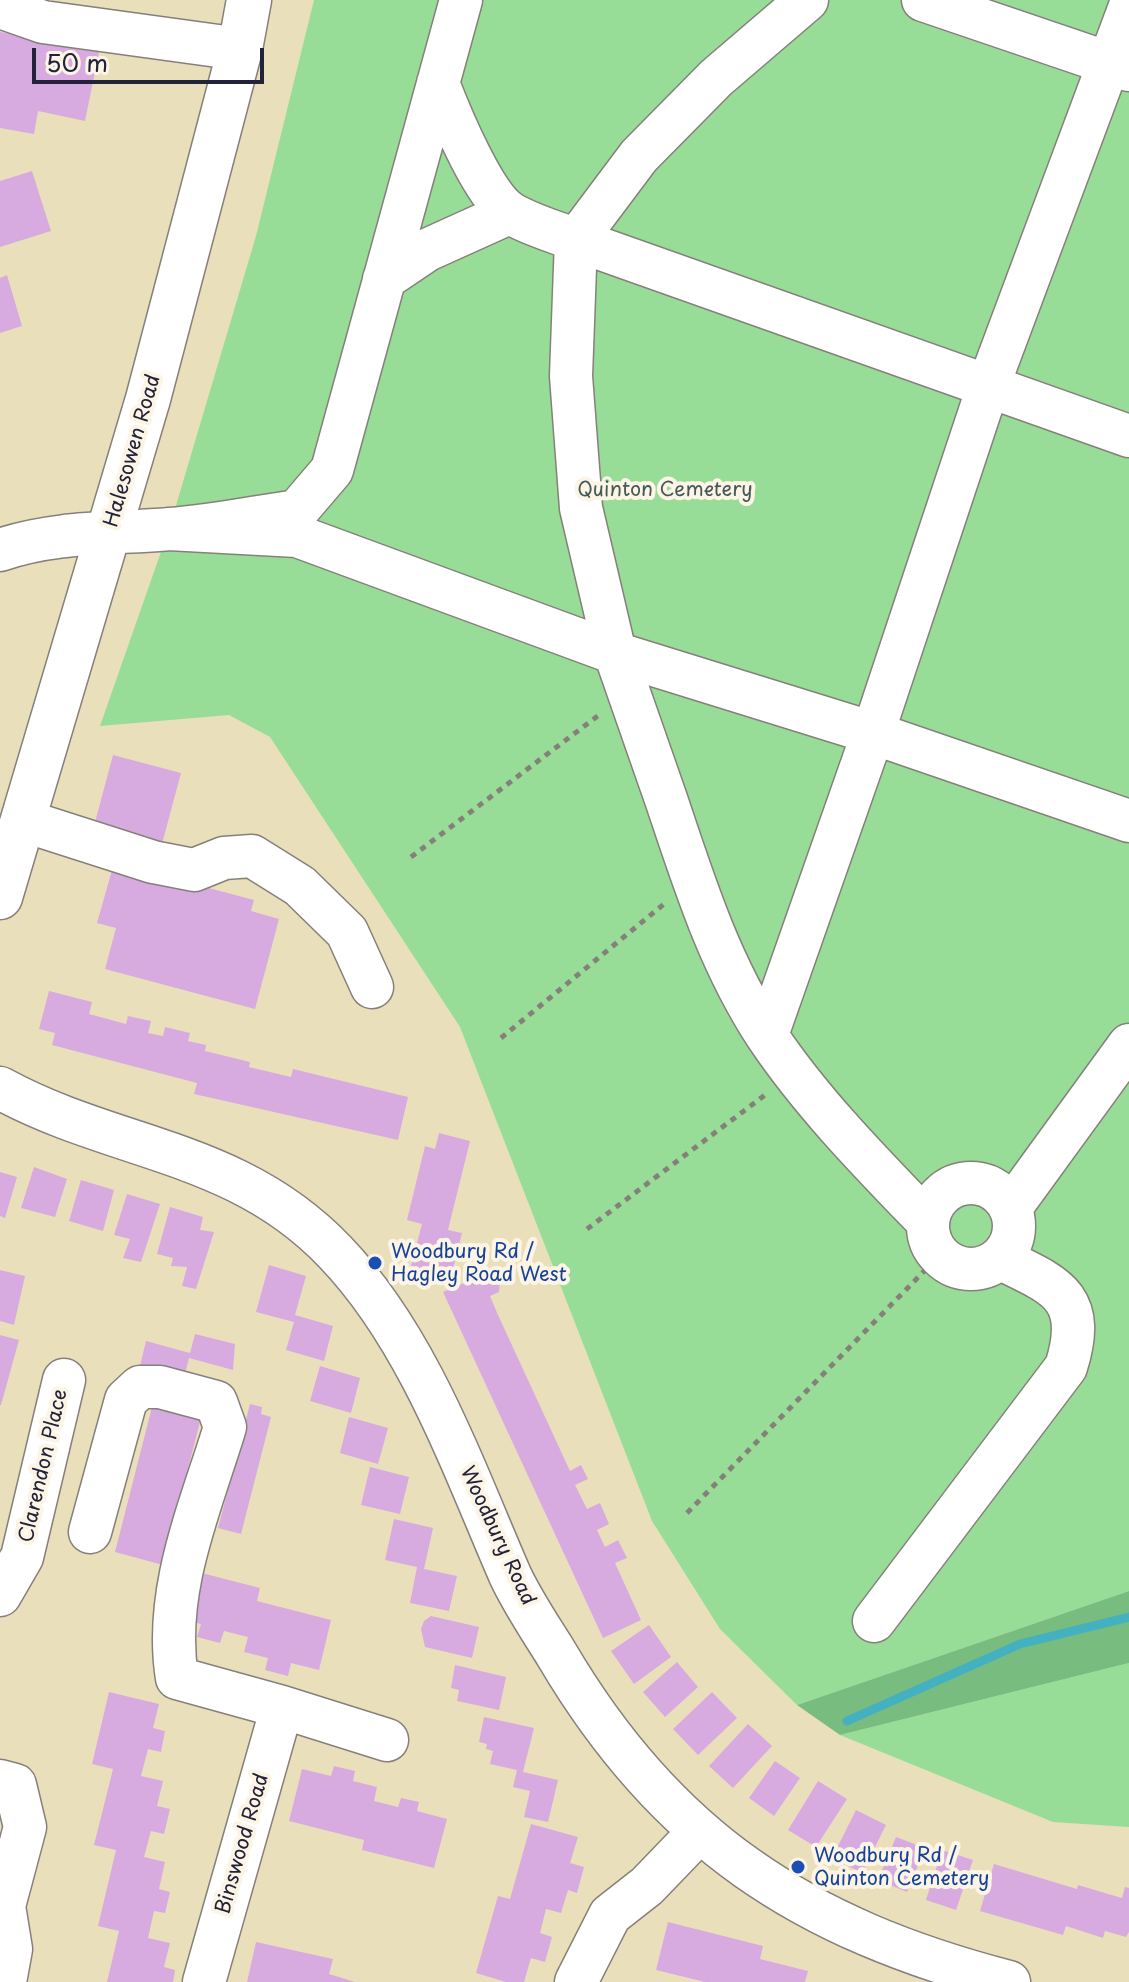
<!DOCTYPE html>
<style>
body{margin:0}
#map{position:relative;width:1129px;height:1982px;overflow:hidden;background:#eadfbb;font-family:"Playpen Sans",sans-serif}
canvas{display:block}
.scale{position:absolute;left:32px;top:48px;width:232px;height:36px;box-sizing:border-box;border:4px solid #22223b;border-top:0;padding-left:10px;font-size:24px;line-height:28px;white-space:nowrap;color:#22223b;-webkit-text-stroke:6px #fcf5e5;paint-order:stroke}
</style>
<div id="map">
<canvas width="1129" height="1982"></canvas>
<div class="scale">50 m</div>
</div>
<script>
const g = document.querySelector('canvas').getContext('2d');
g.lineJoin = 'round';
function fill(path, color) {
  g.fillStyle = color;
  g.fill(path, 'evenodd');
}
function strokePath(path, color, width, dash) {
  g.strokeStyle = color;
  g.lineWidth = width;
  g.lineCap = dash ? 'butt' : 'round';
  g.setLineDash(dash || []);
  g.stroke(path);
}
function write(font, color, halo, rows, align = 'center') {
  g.font = font + ' "Playpen Sans",sans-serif';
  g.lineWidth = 8;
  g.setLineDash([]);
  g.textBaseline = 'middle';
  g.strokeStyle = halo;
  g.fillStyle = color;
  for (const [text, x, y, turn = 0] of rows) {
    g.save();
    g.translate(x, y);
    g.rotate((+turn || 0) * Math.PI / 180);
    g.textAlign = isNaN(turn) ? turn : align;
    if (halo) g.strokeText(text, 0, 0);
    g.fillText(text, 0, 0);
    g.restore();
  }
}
const green = new Path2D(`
 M314 0H1129V1591L797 1705 720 1629 652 1521 460 1027 270 737 229 715 100 726 169 529 256 236Z
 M1129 1663V1827L1053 1822 840 1735Z`);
const forest = new Path2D(`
 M1129 1591V1663L840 1735 797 1705Z`);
const stream = new Path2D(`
 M847 1721 1020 1644 1129 1617`);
const building = new Path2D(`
 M0 32 99 52 85 121 38 111 34 134 0 128Z
 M32 171 51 231 0 247V181Z
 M7 275 22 326 0 333V278Z
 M113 755 181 773 162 844 94 826Z
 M114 863 254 900 251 911 279 919 255 1009 105 969 116 928 97 923Z
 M49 991 92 1002 89 1014 126 1024 128 1016 151 1021 148 1033 163 1036 165 1027 190 1033 188 1041 206 1045 205 1051 250 1062 249 1067 291 1077 293 1069 408 1097 398 1140 194 1094 197 1083 52 1045 55 1033 39 1029Z
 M439 1133 470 1141 448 1230 462 1233 450 1280 410 1270 422 1224 407 1220 425 1146 435 1149Z
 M34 1167 67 1179 55 1217 21 1208Z
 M0 1172 17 1177 5 1218 0 1216Z
 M81 1180 114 1190 103 1231 69 1221Z
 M127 1194 160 1204 141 1262 123 1258 130 1239 114 1235Z
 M170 1207 203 1217 200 1230 214 1232 196 1289 182 1286 187 1267 171 1266 173 1258 157 1254Z
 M269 1265 306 1276 295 1315 333 1326 324 1361 286 1350 294 1322 256 1312Z
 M0 1270 25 1276 14 1325 0 1321Z
 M483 1275 486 1282 500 1281 499 1292 490 1296 498 1315 570 1471 581 1465 588 1479 575 1485 587 1509 600 1503 609 1524 597 1530 605 1547 618 1540 627 1558 615 1563 641 1620 603 1638 443 1292Z
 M195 1334 235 1344 233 1370 189 1358 184 1378 140 1366 146 1341 190 1353Z
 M0 1335 19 1340 1 1405H0Z
 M320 1366 360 1378 351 1413 310 1401Z
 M165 1404 201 1418 163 1565 115 1552 152 1407 164 1410Z
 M250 1404 262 1407 261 1414 271 1417 241 1534 218 1528Z
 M349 1417 388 1428 378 1464 340 1453Z
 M370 1467 409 1477 400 1514 361 1505Z
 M394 1519 433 1528 424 1569 457 1576 449 1611 410 1603 417 1567 385 1560Z
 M186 1569 260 1588 257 1601 331 1620 319 1670 291 1663 288 1676 265 1670 268 1658 244 1652 248 1637 224 1631 220 1643 197 1637 201 1624 174 1617Z
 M431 1616 479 1627 472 1658 425 1647 421 1629 424 1621Z
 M649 1625 671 1657 634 1684 611 1651Z
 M677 1662 698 1687 665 1717 643 1692Z
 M455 1665 506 1677 499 1710 457 1701 459 1690 451 1688Z
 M109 1692 159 1704 153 1728 165 1731 161 1752 148 1749 141 1776 163 1781 157 1806 170 1809 164 1834 151 1831 144 1857 165 1862 159 1889 170 1892 165 1913 154 1911 148 1938 170 1943 164 1967 175 1970 173 1982H107L119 1931 98 1926 116 1850 94 1845 113 1769 92 1764Z
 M712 1692 737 1718 698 1755 673 1729Z
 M484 1717 534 1728 523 1772 558 1780 548 1822 524 1817 530 1791 513 1787 517 1770 490 1764 493 1751 486 1749 487 1744 479 1742Z
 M748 1724 772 1746 733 1788 709 1766Z
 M775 1761 800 1778 774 1816 749 1798Z
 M334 1766 355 1771 353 1781 377 1787 374 1801 398 1807 401 1798 419 1802 417 1811 447 1819 434 1868 362 1850 364 1840 289 1821 302 1769 331 1776Z
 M818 1781 847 1799 816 1847 788 1830Z
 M856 1810 886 1825 862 1873 832 1858Z
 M531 1824 578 1837 570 1863 584 1867 577 1893 568 1890 561 1913 546 1909 540 1933 552 1937 545 1962 531 1958 524 1982H506L476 1973 498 1896 510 1899Z
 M896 1837 925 1848 907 1892 878 1880Z
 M942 1850 973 1860 956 1910 926 1900Z
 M994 1864 1077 1889 1078 1885 1122 1898 1125 1887 1129 1888V1932L1126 1937 1105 1931 1103 1938 1066 1926 1063 1935 980 1911Z
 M668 1922 763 1946 760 1959 808 1971 805 1982H705L656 1970Z
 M256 1942 333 1959 329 1974 355 1982H247Z`);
const path = new Path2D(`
 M411 857 599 715
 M501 1038 664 904
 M587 1229 765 1095
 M687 1513 938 1257`);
const minor = new Path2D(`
 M923 0 1129 70
 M0 7 43 22 240 49
 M438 83C450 114 484 198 512 214 531 225 556 232 576 240L639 156 716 78 807 0
 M384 279 427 250 509 213
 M1129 436 576 240 571 376 581 508 615 653 873 733 1129 821
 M169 529 297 536 615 653C632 703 650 752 667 802 694 883 720 965 767 1036 812 1103 870 1162 926 1220
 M0 550C55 531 112 534 170 529 212 526 255 517 297 511L332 470 461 0
 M25 821 153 862 194 870 224 858 252 856 300 886 347 932 372 987
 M767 1035 873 733 989 384 1129 9
 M0 1088C115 1151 237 1149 335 1252 418 1338 463 1467 510 1575 523 1603 541 1629 557 1655 666 1840 804 1929 1009 1982
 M928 1226a43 43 0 1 1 86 0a43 43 0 1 1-86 0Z
 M1012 1206 1129 1045
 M90 1532 126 1400 140 1387H160L216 1402 225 1427C200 1509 163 1591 177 1678L282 1707
 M0 1595 22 1557 64 1380
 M874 1621 1066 1367C1088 1297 1057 1286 1001 1259
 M0 1781 15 1785 25 1827 4 1906 11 1949 5 1982
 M204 1982 282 1707 387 1740
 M576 1982 610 1915 647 1886 699 1832`);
const highway = new Path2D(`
 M0 897 148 399 240 49 249 0`);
const markers = [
 [375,1263,8,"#1a4fb4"],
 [798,1867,8,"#1a4fb4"]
];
const streetNames = [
 ["Halesowen Road",133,451,-74],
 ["Clarendon Place",44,1466,-77],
 ["Woodbury Road",497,1536,65],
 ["Binswood Road",243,1844,-74]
];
const parkNames = [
 ["Quinton Cemetery",665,490]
];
const transitNames = [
 ["Woodbury Rd /",391,1252],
 ["Hagley Road West",391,1275],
 ["Woodbury Rd /",814,1856],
 ["Quinton Cemetery",814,1879]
];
fill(green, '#97dd97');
fill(forest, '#79bc80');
strokePath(stream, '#44b1c1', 9);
fill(building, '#d7abe0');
strokePath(minor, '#86807b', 45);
strokePath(highway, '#86807b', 47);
strokePath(path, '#86807b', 5, [6, 6]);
strokePath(minor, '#fff', 42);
strokePath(highway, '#fff', 44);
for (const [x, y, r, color] of markers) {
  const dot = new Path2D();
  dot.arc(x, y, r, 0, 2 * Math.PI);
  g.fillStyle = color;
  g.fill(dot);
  strokePath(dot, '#fcf5e5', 3);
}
write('20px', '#22223b', '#fcf5e5', streetNames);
write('20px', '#455a57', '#fcf5e5', parkNames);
write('20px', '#164399', '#fcf5e5', transitNames, 'left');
</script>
